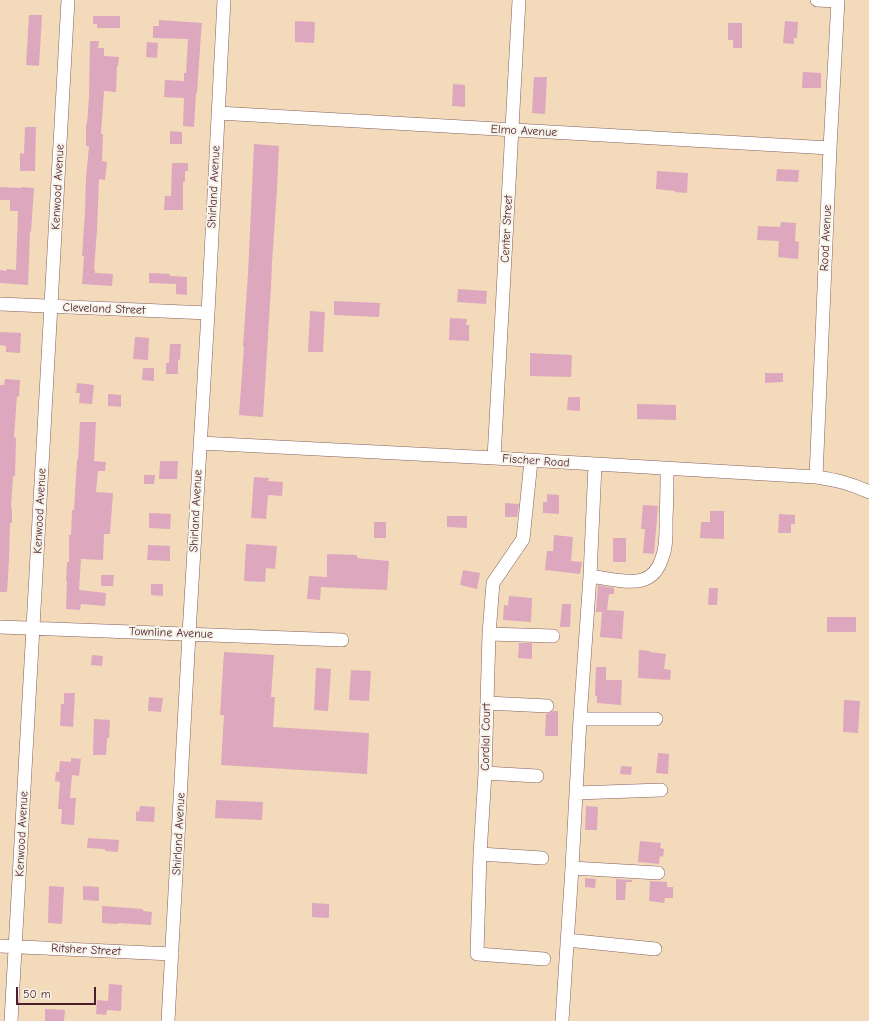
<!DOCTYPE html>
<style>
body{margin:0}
#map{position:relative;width:869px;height:1021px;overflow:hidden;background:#f3daba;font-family:"Comic Neue",sans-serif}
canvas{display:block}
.scale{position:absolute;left:16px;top:987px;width:80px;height:18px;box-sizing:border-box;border:2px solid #4a1f2b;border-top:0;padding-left:5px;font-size:12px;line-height:14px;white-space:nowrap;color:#4a1f2b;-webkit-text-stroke:3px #f7f3e8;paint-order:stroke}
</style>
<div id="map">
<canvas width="869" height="1021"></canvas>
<div class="scale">50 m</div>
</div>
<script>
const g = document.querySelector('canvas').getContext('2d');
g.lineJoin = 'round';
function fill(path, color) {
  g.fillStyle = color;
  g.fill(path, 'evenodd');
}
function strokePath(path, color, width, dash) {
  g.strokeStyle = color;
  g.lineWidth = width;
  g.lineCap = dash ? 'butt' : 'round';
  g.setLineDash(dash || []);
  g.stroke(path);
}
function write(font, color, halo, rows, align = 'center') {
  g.font = font + ' "Comic Neue",sans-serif';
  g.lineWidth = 4;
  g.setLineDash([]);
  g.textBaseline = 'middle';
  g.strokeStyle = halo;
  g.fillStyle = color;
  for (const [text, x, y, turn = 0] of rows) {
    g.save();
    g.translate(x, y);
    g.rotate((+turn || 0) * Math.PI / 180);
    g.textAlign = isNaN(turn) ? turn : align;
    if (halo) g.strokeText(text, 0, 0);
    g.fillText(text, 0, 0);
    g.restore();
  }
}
const building = new Path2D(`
 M29 15H42L39 66 26 65Z
 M93 16H120V28H97V24H93Z
 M159 20 202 23 201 33 197 93H196L194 127 183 126 184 98 164 97 165 80 184 81V73H186L188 39 153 38V26H159Z
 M295 21 315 22 314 43 295 42Z
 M785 21 798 22 797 38H794V44L783 43Z
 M728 23H742V48H733V40H728Z
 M90 41H99L98 48H104V56L119 57 118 66H117L116 92 104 91 101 134H103L102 161 107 162 105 180 99 179 97 230 94 270H95V273L113 274 112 286 82 284 84 256H82L85 212 86 178 89 146H86V124H87L89 97Z
 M147 42 158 43 157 58 146 57Z
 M803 72 821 73V88H802Z
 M534 77H547L545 114 532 113Z
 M453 84 465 85V107L452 106Z
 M25 127H36L35 171H20V153L24 154Z
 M170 131 182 132V144H170Z
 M254 144 279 146 277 188 272 263 271 287 263 417 239 415 244 347H243L248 274Z
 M172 163H188V171H185V182H183V210H164L165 196H171Z
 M777 169 799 170 798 182 776 181Z
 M657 171 688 173 687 193 675 192V191L656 189Z
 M0 187 21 188V187L34 188 31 232H30L28 285 0 283V270L6 271 7 269 16 270 18 211H10V200H0Z
 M781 222 796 223 795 241 799 242 798 259 778 257 779 241 757 240 758 226 780 227Z
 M149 273 170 274V276L187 277V295L176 294V284L149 283Z
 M458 289 487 291 486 304 457 302Z
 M334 301 380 303 379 317 334 315Z
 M310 311 325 312 323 352H308Z
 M450 318 467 319 466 325H469V341L449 340Z
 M0 332 21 333 20 353 6 352V346L0 345Z
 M135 337 149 338 148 360 133 359Z
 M170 344H181L180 360H178V374H166V363H169Z
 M530 353 572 355 571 377 530 376Z
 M143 368H154V381L142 380Z
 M765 373H783V382L765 383Z
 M5 379 20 380 19 397 17 396 14 437 16 438 15 476H13L11 508H12V523H10L9 560 7 592H0V385H4Z
 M77 383 94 385 92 404 79 403 80 393H76Z
 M108 394 121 395V407L108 406Z
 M568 397H580V411L567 410Z
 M637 404 676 405V420L637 419Z
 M80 422H96L94 461 106 462 105 471H98L96 492 113 493 110 534H104L103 560 81 559 79 590 106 593 105 606 81 604 80 610 66 609 67 581H66L67 562H69V535H71L72 510H74L77 460H78Z
 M160 461H178L177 479H159Z
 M144 475H155L154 484H144Z
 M254 477 269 478 268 481 283 482 282 496 268 495 266 519 251 518Z
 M547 494 559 495V514L543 513V502H547Z
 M505 503 519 504 517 517H505Z
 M643 505 658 506 654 554 643 553 645 529H641Z
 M710 511H724V539L700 538 701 522H710Z
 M149 513 171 514 170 529 149 528Z
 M779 514 795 515V524H791V533H778Z
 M447 516H467V528L447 527Z
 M374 522H386V538H374Z
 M554 535 573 537 571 561 582 562 580 574 545 570 547 551H553Z
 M613 538H626V562H613Z
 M246 544 277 546 275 569 266 568 265 582 244 581Z
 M148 545 170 546V561L147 560Z
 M327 554 357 555V558L389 561 387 590 321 587 320 600 307 599 309 576 327 577Z
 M463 570 480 573 477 589 460 585Z
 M101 575H114L113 586H101Z
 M151 584H163V596L151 595Z
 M598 585 614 588V594H609L607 610 624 611 622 639 600 637 602 612H596Z
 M709 588H718L717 605H708Z
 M509 596 532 598 531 622 503 620 504 605 508 606Z
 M562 604H571L570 627H560Z
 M827 617H856V632H827Z
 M519 643H532V659L518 658Z
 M639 650 650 651V652L666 654 664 669 671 670 670 680 638 678Z
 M224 652 274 655 271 697H275L273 727 369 733 367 774 221 765 224 715H220Z
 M92 655 103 656 102 666 91 665Z
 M596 667H606V680H622L621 705 597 703V696H595Z
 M316 668 331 669 328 711 314 710Z
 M351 670 371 671 369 701 349 700Z
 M64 693H75L73 727 60 726 61 704H64Z
 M149 697 163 698 161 712 148 711Z
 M844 700 860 701 858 733 843 732Z
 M553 711H558V736H545L546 714 550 713Z
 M94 719 110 720 109 738H107L106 755H93Z
 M658 753 669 754 668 774 656 773Z
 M71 758 81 759 79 776 72 775 70 798H76L74 825 61 824 62 809H58L60 782 55 781 56 772H59L60 761 71 762Z
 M621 766 632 767 631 775 620 774Z
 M216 800 263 802 262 820 215 818Z
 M140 806 155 807 154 822 136 821V811L139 812Z
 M586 806 598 807 597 830H585Z
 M88 838 119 840 118 852 105 851V849L87 848Z
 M640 841 661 843 660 848 664 849 663 857 660 856 659 864 638 862Z
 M585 878 596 879 595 888 585 887Z
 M616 879 632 880V882H626L625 900H616Z
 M650 881 667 882V887H673V898H665L664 903 649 901Z
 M49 886 64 887 62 924 48 923Z
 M83 886 99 887V901L83 900Z
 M312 903 329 904V918L312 917Z
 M102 906 143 909V911L152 912 151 925 118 923V924L102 923Z
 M109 984 122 985 121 1011 107 1010 106 1015 96 1014 97 1000 108 1001Z
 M45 1009 65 1010 64 1021H45Z`);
const minor = new Path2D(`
 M817 0 838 1
 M218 113 830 148
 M0 304 208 313
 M200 443 494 458 816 477C836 480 850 483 869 492
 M494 458 519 0
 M531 461 523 539 493 583 489 634 485 773 480 854 477 954 544 959
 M816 477 830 148 838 0
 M590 576C605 578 628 584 642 580 653 577 659 568 662 558 667 546 666 531 666 518 667 502 667 485 667 469
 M0 627 342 640
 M489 634 553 636
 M487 703 547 706
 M580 719H656
 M485 773 537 776
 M576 793 661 790
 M480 854 542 858
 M572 868 658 873
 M567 940 655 949
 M0 946 172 954
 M11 1021 68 0
 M168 1021 189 634 208 313 224 0
 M562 1021 572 868 580 719 590 576 595 465`);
const streetNames = [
 ["Elmo Avenue",524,131,3],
 ["Kenwood Avenue",58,187,-87],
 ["Shirland Avenue",214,187,-87],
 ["Center Street",507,229,-87],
 ["Rood Avenue",826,238,-87],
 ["Cleveland Street",104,309,2],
 ["Fischer Road",536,461,4],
 ["Kenwood Avenue",40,511,-87],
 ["Shirland Avenue",196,511,-87],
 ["Townline Avenue",171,633,2],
 ["Cordial Court",486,737,-89],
 ["Kenwood Avenue",22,834,-87],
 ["Shirland Avenue",179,834,-87],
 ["Ritsher Street",86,950,3]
];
fill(building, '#dda7be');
strokePath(minor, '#85605d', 14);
strokePath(minor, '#fff', 13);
write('12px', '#4a1f2b', '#f7f3e8', streetNames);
</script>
